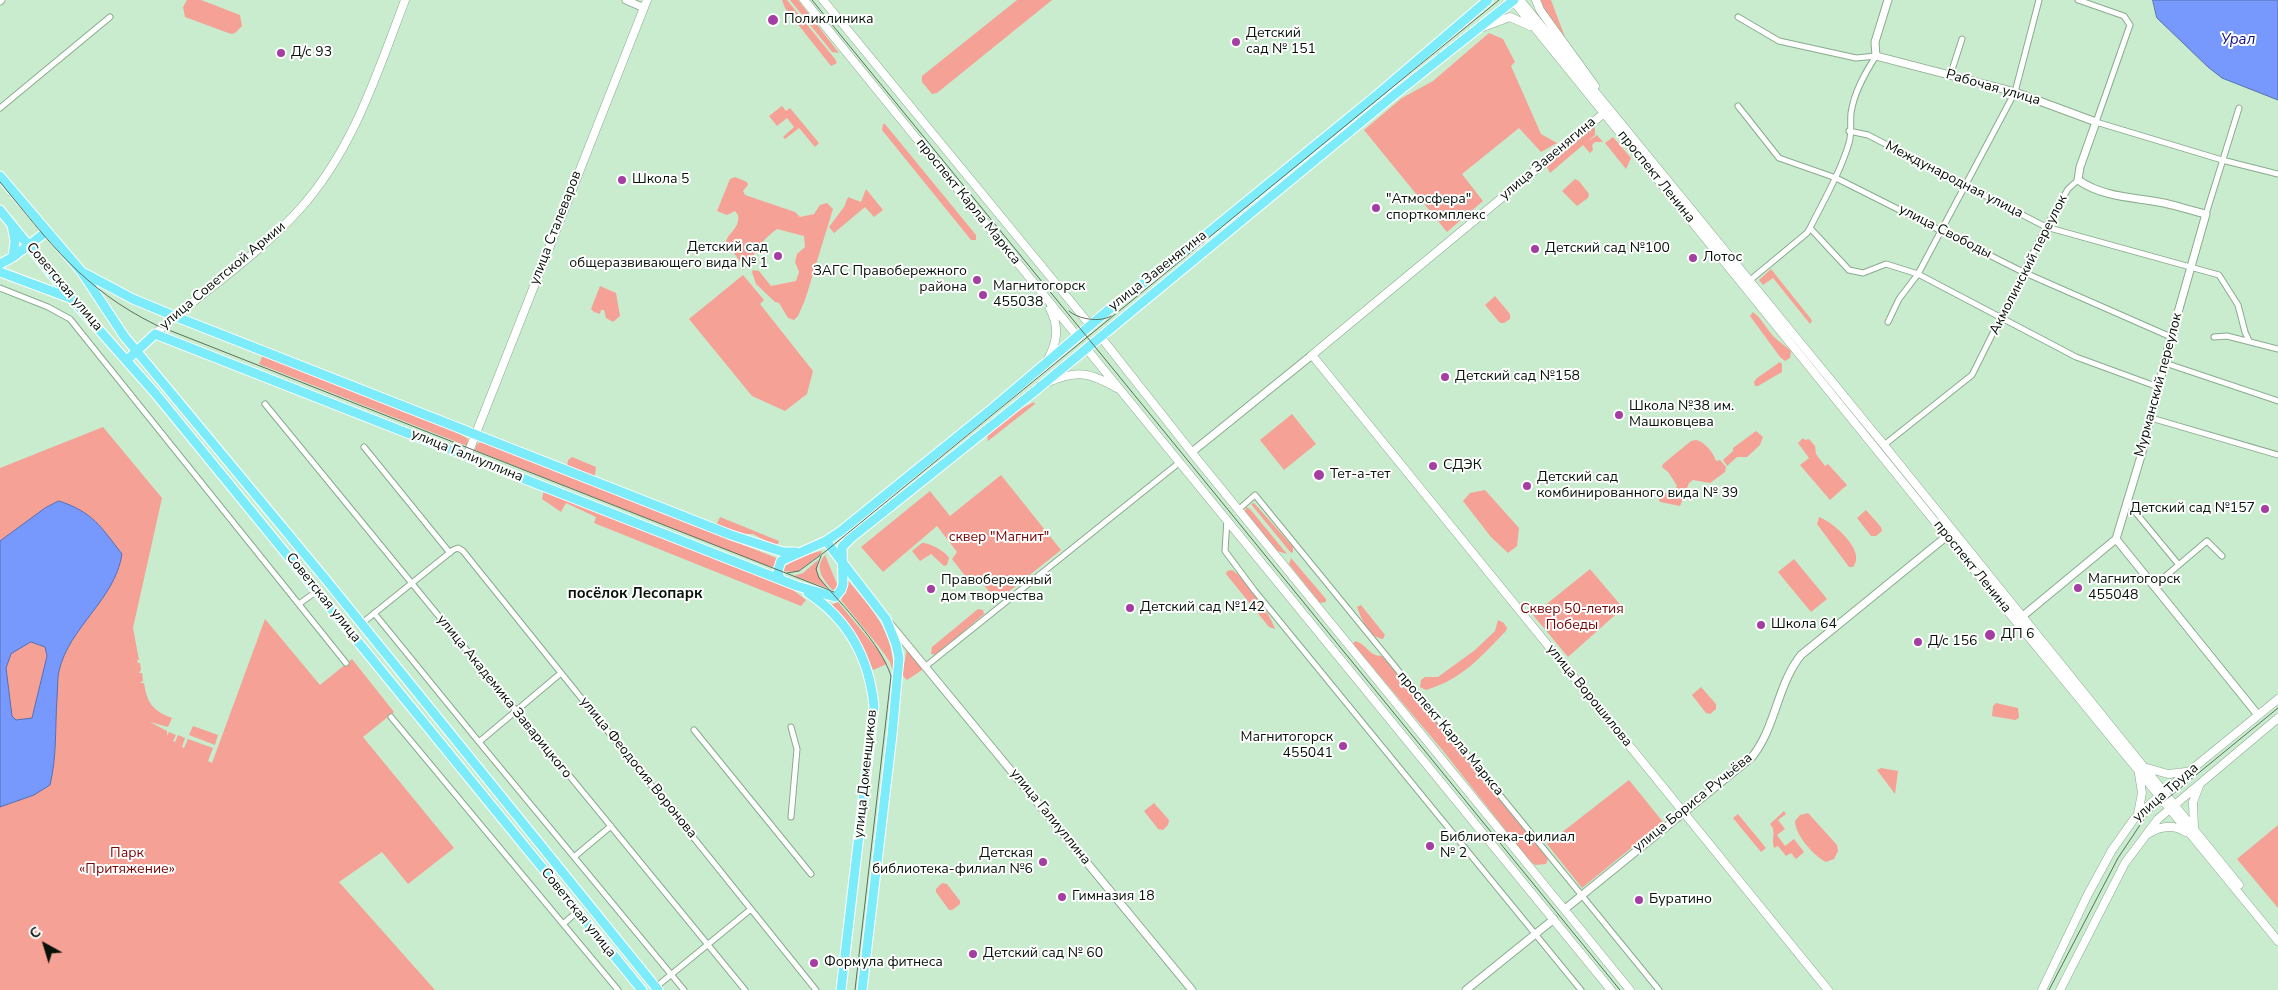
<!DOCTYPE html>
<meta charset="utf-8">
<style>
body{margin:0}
#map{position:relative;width:2278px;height:990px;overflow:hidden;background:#c9ecce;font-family:"Nunito Sans",sans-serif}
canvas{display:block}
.north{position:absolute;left:20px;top:920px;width:50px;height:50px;-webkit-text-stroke:4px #fff;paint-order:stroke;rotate:321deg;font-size:14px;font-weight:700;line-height:20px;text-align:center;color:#061208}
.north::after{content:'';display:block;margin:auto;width:18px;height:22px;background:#061208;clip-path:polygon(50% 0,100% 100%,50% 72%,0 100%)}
</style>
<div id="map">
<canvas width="2278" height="990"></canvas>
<div class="north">С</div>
</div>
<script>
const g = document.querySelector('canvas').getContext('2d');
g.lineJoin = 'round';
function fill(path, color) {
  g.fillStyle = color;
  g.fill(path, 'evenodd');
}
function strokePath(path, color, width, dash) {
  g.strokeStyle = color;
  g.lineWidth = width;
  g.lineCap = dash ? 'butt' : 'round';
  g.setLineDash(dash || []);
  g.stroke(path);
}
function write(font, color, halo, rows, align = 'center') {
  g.font = font + ' "Nunito Sans",sans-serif';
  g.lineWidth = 4;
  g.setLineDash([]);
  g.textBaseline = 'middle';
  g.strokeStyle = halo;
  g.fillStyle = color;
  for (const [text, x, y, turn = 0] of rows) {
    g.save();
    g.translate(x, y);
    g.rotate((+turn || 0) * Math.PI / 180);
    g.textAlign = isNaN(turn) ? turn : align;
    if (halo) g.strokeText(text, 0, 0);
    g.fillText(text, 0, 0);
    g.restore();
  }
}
const green = new Path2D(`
 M187 0H201L240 15 242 26 235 33 231 34 185 17 183 7Z
 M782 0H787L835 59 837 63 831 66 785 8Z
 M790 0H798L839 53 832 52Z
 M1017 0H1052L937 93 932 94 922 82V76Z
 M1538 0H1551L1565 37 1540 6Z
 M1489 33 1503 39 1515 62 1511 66 1541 134 1557 143 1541 152 1519 128 1462 174 1483 201 1447 232 1364 130 1402 98 1433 81Z
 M782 106 786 111 790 108 819 143 815 147 799 128 785 139 783 137 794 127 787 118 777 126 769 116Z
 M883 124H885L976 235V240H971L882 130Z
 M1595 125V135L1587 142 1597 135 1603 142H1595L1592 145 1593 150 1590 153 1583 145 1550 173 1546 165Z
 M1613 137 1631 158 1626 169 1605 143Z
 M735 177 747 182 748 185 743 191 745 195 795 212 800 217 814 214 820 205 827 203 833 209 805 300 798 316 794 320 788 318 779 303 775 302 756 284 752 272 753 270 759 271 771 286 796 281 799 272 795 262 797 254 805 247 804 236 777 229C762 240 755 250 748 266L744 267 726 242C728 232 740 229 738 215L735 211 727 215 717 211 730 179Z
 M1575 179 1579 181 1589 194 1588 198 1577 206 1562 191Z
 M866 189 883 210 874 217 865 207 834 233 829 227 844 207 848 197 861 202Z
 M1771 269 1811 319 1812 321 1810 324 1773 278 1763 285 1759 280Z
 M743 275 764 300 760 304 813 371 807 394 785 411 752 396 689 319Z
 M600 286 616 293 620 316 613 322 606 318 604 310H601L600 314 594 312 591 309Z
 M1495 296 1510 314V319L1504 323H1500L1485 305Z
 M1753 312C1762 319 1766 328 1773 336 1779 342 1786 346 1791 351L1790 358 1785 361 1780 357 1750 316Z
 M263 355 453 430 468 439 467 446 259 364Z
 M1780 362 1782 364V372L1758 386H1755L1754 382 1757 378Z
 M1034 402 1035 404 988 441 987 434 1013 413Z
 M1292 414 1316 444 1284 470 1260 440Z
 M103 427 162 498 133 628 139 660H137L138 663H140L141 670 139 673H142L143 681 140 683H144C147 703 153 711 172 718L168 727 150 722 167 731V736L169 732 176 735 173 741 175 742 178 735 185 738 182 747 184 748 188 739 213 748 208 761 212 763 265 619 320 685 352 659 394 712 363 737 454 848 408 884 382 852 339 882 435 990H0V468Z
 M1756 431 1763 437 1760 445 1747 457H1737L1727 466 1723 460 1733 451V448Z
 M1803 438 1805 440 1809 439 1815 446 1816 454 1825 466 1828 464 1847 485 1830 500 1800 465 1809 458 1798 443Z
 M1696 440C1705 442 1713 452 1716 461L1720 460 1726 467 1725 472 1710 483 1693 480 1689 483 1680 506 1660 502 1657 496 1662 491 1671 496 1677 486 1669 473 1662 467 1663 464 1691 441Z
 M481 442 486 443 779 559 773 567 765 565 475 450 477 444Z
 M572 457 596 467 595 475 591 477 567 467 568 460Z
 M1001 475 1061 550 997 601 978 578 973 583 969 581 952 559 957 552 937 526 883 572 861 547 930 491 950 516Z
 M544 490 793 590 806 600 801 606 594 523 596 517 566 503 561 512 542 499Z
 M1485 490 1519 528 1517 546 1508 553 1491 537 1463 501 1470 493Z
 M1254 503 1293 547V552L1291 553 1251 504Z
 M1246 507 1250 509 1287 554 1277 551 1245 513Z
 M1866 510 1881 527 1882 531 1876 536H1871L1857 518Z
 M720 517 779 541 777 547 753 534H737L716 526Z
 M1819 517C1833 522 1867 551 1853 567H1849L1817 524Z
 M922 543C930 543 945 551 949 558L947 565 944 566 931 554 920 561 912 551Z
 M822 551 821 554 797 572 781 571C784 563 813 552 822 551Z
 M825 555 837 584 836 594C826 582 812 570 825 555Z
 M1291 558 1326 599V602L1320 603 1289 564Z
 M1794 559 1827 599 1811 612 1778 572Z
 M818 560 817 573 827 588 794 576 803 573Z
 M1590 569 1623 608 1568 657 1533 615Z
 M1232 570C1245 578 1270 613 1275 629L1269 627 1226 574 1227 571Z
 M846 578C873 611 893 629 894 675L890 662 880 648 841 600 845 592Z
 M838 602 878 650 887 664 873 670 851 627 831 605Z
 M1361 605 1385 635 1383 639C1368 637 1362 620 1357 607Z
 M978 609 983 610 984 614 936 655 931 654 932 647Z
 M1498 620 1504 623 1507 628 1506 631C1480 657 1463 679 1426 690L1420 687 1421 680 1425 677H1438L1475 650 1495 631Z
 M1355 641C1367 644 1368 656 1382 656L1431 713 1541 848 1548 859 1546 864 1535 865 1529 860 1444 752 1353 644Z
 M907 648 923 666 922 670 907 680 902 675Z
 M1701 687 1716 704V709L1710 714 1706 713 1692 695Z
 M1996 703 2018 708 2019 718 2015 720 1992 716 1993 706Z
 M193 726 218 735 215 745 189 735Z
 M1881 768 1898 771 1895 794 1877 770Z
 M1629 780 1663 822 1582 888 1547 844Z
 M1154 803 1169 820 1168 825 1163 830 1158 829 1144 811Z
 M1784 811 1786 814 1778 820 1785 829 1777 835 1785 846 1794 839 1804 852 1796 859 1791 853 1786 856 1778 846 1774 848C1771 839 1777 831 1770 824Z
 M1808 813 1837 845 1838 851 1834 859 1826 862C1814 856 1795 835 1795 821L1800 815Z
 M1738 814 1766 848 1761 852 1733 818Z
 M2278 825V908L2237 859Z
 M942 883 947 884 960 901V904L952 910H949L936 892V889Z`);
const water = new Path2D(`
 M2153 0H2278V100L2222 78 2208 67 2157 18Z
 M59 501C93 512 101 527 122 554 115 600 69 627 59 671 57 679 58 689 57 698 55 728 57 756 50 785L34 795 0 807V541L45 508ZM31 642 45 647 47 656 32 718 16 720 12 716 6 668 11 654Z`);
const minor = new Path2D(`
 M2078 0 2124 16 2130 25 2096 122 2222 160 2278 174
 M1738 17 1779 41 1856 58 1876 56
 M1950 76 1962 39
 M1738 106 1779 158 1836 178 2023 272 2171 337
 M0 108 110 17
 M1849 131 1868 135 2046 227 2219 275 2238 305 2245 332 2249 341
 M2206 214 2239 108
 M1810 228 1849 270 1863 273 1886 264 1918 274 2076 357 2158 387
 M1749 281 1807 233 1810 228C1824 200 1840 173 1849 143 1852 134 1850 122 1851 113 1854 92 1865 73 1876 56
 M0 288 48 307 70 319 346 663
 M1888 322 1899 299 1918 274 2015 92 2039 0
 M2214 337 2227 336 2278 349
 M2165 363 2278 401
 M265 404 745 990
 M2151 418 2278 455
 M1884 445 1972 375 2046 227 2068 189 2078 180
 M364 447 450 553
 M2127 502 2179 565
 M1238 510 1255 495 1659 990
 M1227 519 1225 551 1254 590 1581 990
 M2154 586 2207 541 2222 556
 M299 604 317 591
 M374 613 479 742 561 673
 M361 624 453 550 458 548 463 551 816 990
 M926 666 1180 462
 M391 717 618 990
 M694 730 811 874
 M479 742 684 990
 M791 817 797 749 791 727
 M574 857 611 826
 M563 924 577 912
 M656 987 751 909`);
const tertiary = new Path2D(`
 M626 0 642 7
 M1888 0 1875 42 1876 56 2015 92 2096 122 2080 167 2078 180C2104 198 2134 197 2164 203 2178 206 2192 211 2206 214L2171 337 2141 456 2116 539 2018 620
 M0 1 1 0
 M1192 452 1312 355
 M2116 539 2258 715
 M890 624 1192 990
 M1565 909 1752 757C1776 727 1777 685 1801 655L1947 536
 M1466 990 1554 919`);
const secondary = new Path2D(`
 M804 0 1077 336
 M823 0 1090 325
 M1520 0 1884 445 2239 885
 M1536 0 1540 10 1595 86
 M1513 1 1987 586 2278 941
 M1483 27 1510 17 1530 26
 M1609 109 1312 355 1828 990
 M155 334C202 292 256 257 299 210 353 150 377 74 405 0
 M1100 336 1197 459 1630 990
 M1086 348 1611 990
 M1047 361C1057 343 1060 328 1050 309
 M1048 382C1078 370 1089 372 1117 388
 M467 456 647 0
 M2147 768 2168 774 2186 772
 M2138 814 2142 793 2139 774
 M2194 828 2193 802 2199 786
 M2148 834C2160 826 2173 824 2186 832
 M2042 990 2087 896 2112 850 2134 819 2159 796 2278 699
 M2060 990 2125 863 2158 819 2278 718`);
const primary = new Path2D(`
 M0 176 81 271 124 336 327 581 658 990
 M0 210 71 298 155 393 642 990
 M12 225 15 241 13 257
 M0 264 13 257 46 232
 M0 272 70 298
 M84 273 133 299 174 316 731 535 783 552H796
 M127 360 155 334 797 586 835 597 841 590 843 584 842 547 851 538 1035 391 1394 95 1514 0
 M826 541 886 619 896 644 899 658 892 735 862 990
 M780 579 778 571 781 561 826 541 841 531 993 408 1112 307 1202 238 1377 95 1488 0
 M808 593C848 619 869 658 874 706L841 990`);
const tram = new Path2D(`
 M812 0 1620 990
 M0 182C50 243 83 289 156 325L834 592
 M1069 311C1078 319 1100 323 1111 316
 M821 556 816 569 819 578C842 605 881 644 891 676L855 990
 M787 573 799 571 826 551 1499 0
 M2049 990 2118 858 2146 816 2278 708`);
const markers = [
 [773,20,6,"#a43ea2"],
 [1236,42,5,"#a43ea2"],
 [281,53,5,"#a43ea2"],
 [622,180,5,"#a43ea2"],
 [1376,208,5,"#a43ea2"],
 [1535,249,5,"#a43ea2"],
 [778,256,5,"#a43ea2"],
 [1693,258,5,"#a43ea2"],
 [977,280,5,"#a43ea2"],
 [983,295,5,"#a43ea2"],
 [1445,377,5,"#a43ea2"],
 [1619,415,5,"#a43ea2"],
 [1433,466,5,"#a43ea2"],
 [1319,475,6,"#a43ea2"],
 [1527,486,5,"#a43ea2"],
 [2265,509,5,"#a43ea2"],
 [2078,588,5,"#a43ea2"],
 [931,589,5,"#a43ea2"],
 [1130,608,5,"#a43ea2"],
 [1761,625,5,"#a43ea2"],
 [1990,635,6,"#a43ea2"],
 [1918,642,5,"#a43ea2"],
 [1343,746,5,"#a43ea2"],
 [1430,846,5,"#a43ea2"],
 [1043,862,5,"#a43ea2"],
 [1062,897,5,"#a43ea2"],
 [1639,900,5,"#a43ea2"],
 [973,954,5,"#a43ea2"],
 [814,963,5,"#a43ea2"]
];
const poiNames = [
 ["Поликлиника",784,20],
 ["Детский",1246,34],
 ["сад № 151",1246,50],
 ["Д/с 93",291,53],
 ["Школа 5",632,180],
 ["\"Атмосфера\"",1386,200],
 ["спорткомплекс",1386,216],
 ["Детский сад",768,248,"right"],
 ["общеразвивающего вида № 1",768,264,"right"],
 ["Детский сад №100",1545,249],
 ["Лотос",1703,258],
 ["ЗАГС Правобережного",967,272,"right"],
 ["района",967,288,"right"],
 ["Магнитогорск",993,287],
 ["455038",993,303],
 ["Детский сад №158",1455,377],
 ["Школа №38 им.",1629,407],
 ["Машковцева",1629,423],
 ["СДЭК",1443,466],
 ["Тет-а-тет",1330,475],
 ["Детский сад",1537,478],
 ["комбинированного вида № 39",1537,494],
 ["Детский сад №157",2255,509,"right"],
 ["Магнитогорск",2088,580],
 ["455048",2088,596],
 ["Правобережный",941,581],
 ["дом творчества",941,597],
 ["Детский сад №142",1140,608],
 ["Школа 64",1771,625],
 ["ДП 6",2001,635],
 ["Д/с 156",1928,642],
 ["Магнитогорск",1333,738,"right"],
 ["455041",1333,754,"right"],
 ["Библиотека-филиал",1440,838],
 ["№ 2",1440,854],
 ["Детская",1033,854,"right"],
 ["библиотека-филиал №6",1033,870,"right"],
 ["Гимназия 18",1072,897],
 ["Буратино",1649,900],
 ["Детский сад № 60",983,954],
 ["Формула фитнеса",824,963]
];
const streetNames = [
 ["Рабочая улица",1993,88,16],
 ["улица Завенягина",1548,159,-40],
 ["проспект Ленина",1656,177,51],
 ["Международная улица",1954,180,27],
 ["проспект Карла Маркса",968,202,51],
 ["улица Сталеваров",556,228,-69],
 ["улица Свободы",1945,232,27],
 ["Акмолинский переулок",2029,265,-63],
 ["улица Завенягина",1158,271,-38],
 ["улица Советской Армии",223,276,-40],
 ["Советская улица",64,287,50],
 ["Мурманский переулок",2159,385,-75],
 ["улица Галиуллина",467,456,22],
 ["проспект Ленина",1972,567,51],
 ["Советская улица",323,598,51],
 ["улица Ворошилова",1589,696,51],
 ["улица Академика Заварицкого",504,697,51],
 ["проспект Карла Маркса",1450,734,50],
 ["улица Феодосия Воронова",638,768,51],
 ["улица Доменщиков",866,774,-84],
 ["улица Труда",2166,793,-41],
 ["улица Бориса Ручьёва",1693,803,-39],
 ["улица Галиуллина",1050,817,51],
 ["Советская улица",578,913,51]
];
const parkNames = [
 ["сквер \"Магнит\"",999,538],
 ["Сквер 50-летия",1572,610],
 ["Победы",1572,626],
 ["Парк",127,854],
 ["«Притяжение»",127,870]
];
const waterNames = [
 ["Урал",2238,40]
];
const neighbourhoodNames = [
 ["посёлок Лесопарк",635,594]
];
fill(green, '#f6a195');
fill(water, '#7798fc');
strokePath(water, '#5570b3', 1);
strokePath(minor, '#8aab8e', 7);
strokePath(tertiary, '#8aab8e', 9);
strokePath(secondary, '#8aab8e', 9);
strokePath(primary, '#fff', 11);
strokePath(minor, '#fff', 5);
strokePath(tertiary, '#fff', 7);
strokePath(secondary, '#fff', 8);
strokePath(primary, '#7decfa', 9);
strokePath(tram, '#5a705d', 1);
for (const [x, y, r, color] of markers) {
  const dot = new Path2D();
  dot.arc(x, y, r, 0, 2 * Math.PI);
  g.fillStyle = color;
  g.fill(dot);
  strokePath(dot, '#fff', 2);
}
write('14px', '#061208', '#fff', poiNames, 'left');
write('14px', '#061208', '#fff', streetNames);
write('14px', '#780304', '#fff', parkNames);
write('italic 15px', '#110f86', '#fff', waterNames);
write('bold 15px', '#061208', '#fff', neighbourhoodNames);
</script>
